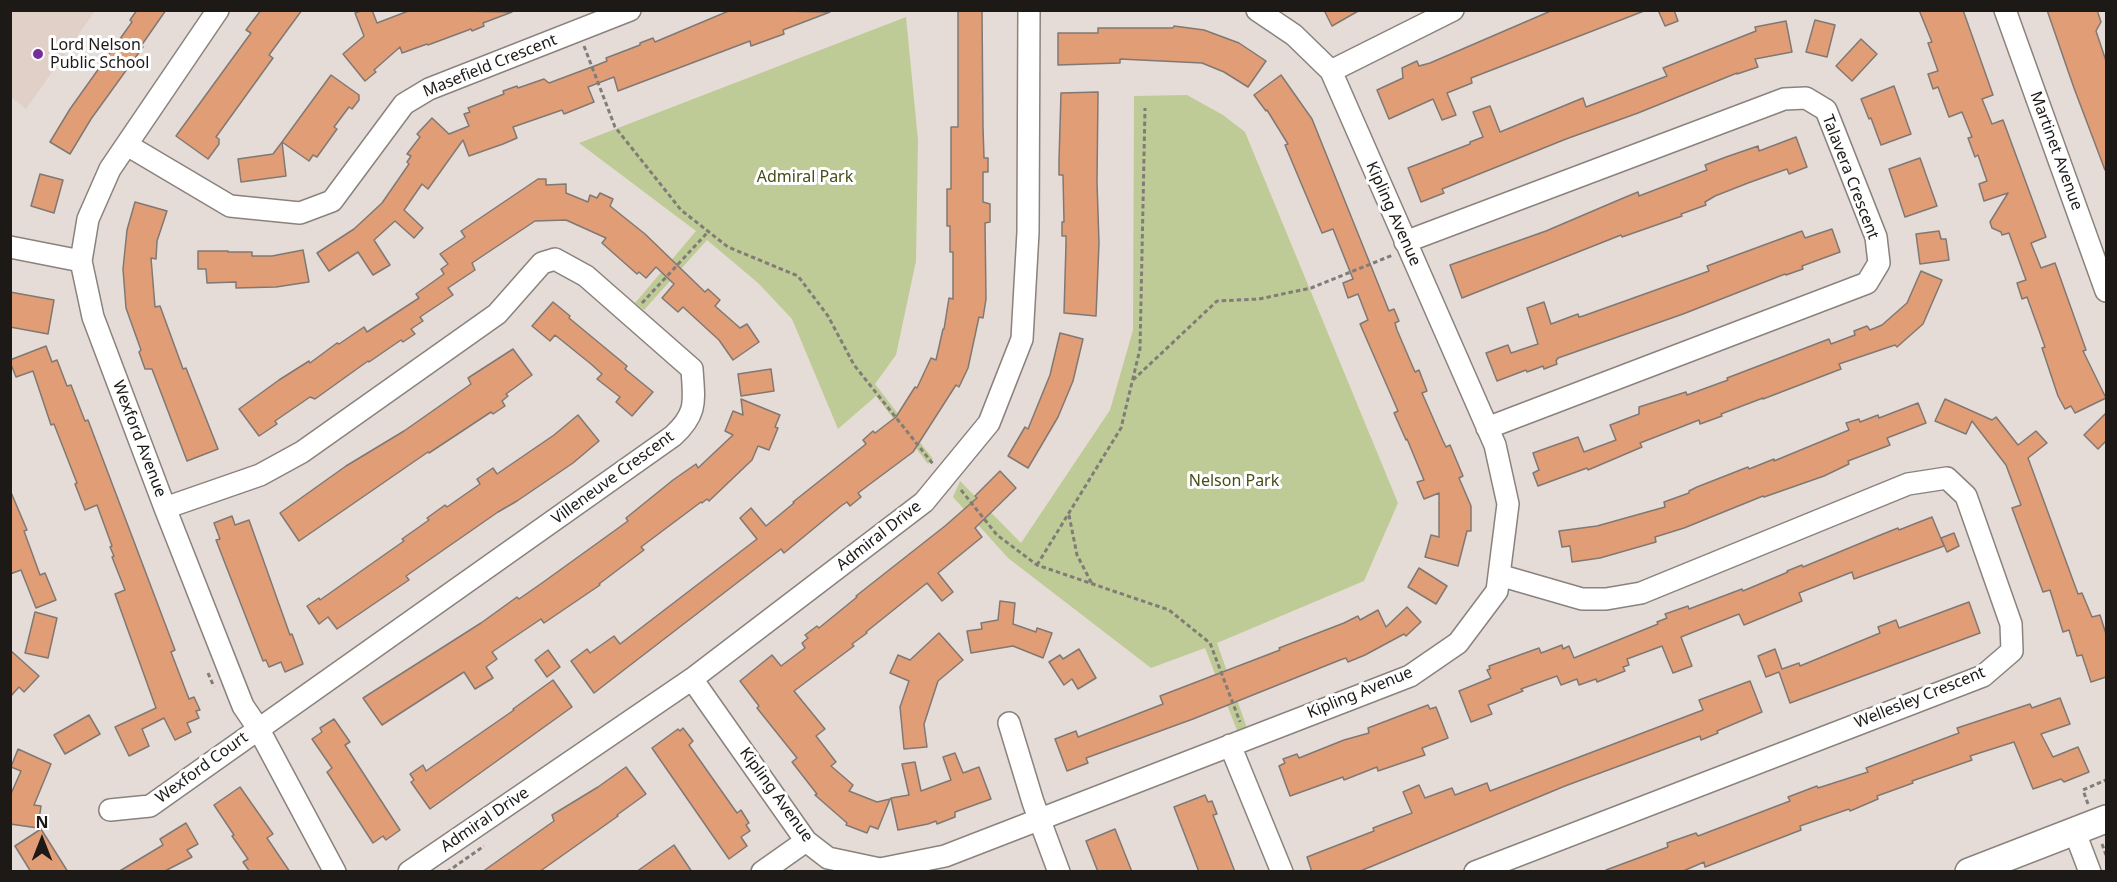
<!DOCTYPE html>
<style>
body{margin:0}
#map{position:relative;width:2117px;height:882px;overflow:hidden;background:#e6dcd7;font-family:"Noto Sans",sans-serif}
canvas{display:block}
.frame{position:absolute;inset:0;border:12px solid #1c1917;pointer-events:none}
.north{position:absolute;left:12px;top:810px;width:60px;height:60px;-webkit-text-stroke:4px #fff;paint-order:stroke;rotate:0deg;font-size:16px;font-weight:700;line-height:24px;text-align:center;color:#1c1917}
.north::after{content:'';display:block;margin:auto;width:21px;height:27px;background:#1c1917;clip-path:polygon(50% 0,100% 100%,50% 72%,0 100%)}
</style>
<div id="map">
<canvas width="2117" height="882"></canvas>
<div class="frame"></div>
<div class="north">N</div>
</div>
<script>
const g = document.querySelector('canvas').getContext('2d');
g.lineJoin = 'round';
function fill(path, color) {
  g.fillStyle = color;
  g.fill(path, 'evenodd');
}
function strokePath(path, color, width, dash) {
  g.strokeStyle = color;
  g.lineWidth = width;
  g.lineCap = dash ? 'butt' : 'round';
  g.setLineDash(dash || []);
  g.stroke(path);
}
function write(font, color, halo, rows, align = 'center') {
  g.font = font + ' "Noto Sans",sans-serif';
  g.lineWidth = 6;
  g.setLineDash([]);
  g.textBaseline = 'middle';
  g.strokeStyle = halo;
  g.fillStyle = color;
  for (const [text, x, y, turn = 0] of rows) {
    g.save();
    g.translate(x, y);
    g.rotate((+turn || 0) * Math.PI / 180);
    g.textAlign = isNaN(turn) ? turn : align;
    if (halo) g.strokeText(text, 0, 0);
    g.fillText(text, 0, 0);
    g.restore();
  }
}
const built = new Path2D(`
 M11 10 95 11 26 109 12 98 11 100Z`);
const green = new Path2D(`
 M906 17 918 140 916 261 896 355 875 384 933 459 928 464 876 396 838 429 792 319 758 283 707 240 644 310 635 303 696 231 579 143Z
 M1187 95 1223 115 1245 132 1398 503 1364 581 1217 643 1247 728 1238 733 1205 648 1151 668 1008 558 953 497 960 481 1021 543 1110 410 1133 330 1134 96Z`);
const building = new Path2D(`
 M137 10H166L141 46 143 47 91 119 70 154 50 142 70 109 132 22 130 20Z
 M261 10H302L269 55 273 58 216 137 219 139V144L208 159 176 136 251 33 246 30Z
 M363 10H372L377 23 411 10 512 12 483 23 484 26 472 31 471 29 428 45 427 44 402 53 400 47 374 70 376 72 365 81 343 54 364 36 355 13Z
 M731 10 830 12 783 30 784 34 751 46 750 41 618 91 614 77 588 87 594 102 564 114 562 110 513 127 517 138 503 144 469 156 463 140 428 189 422 184 404 210 423 228 414 238 395 221 374 240 390 265 373 275 358 252 329 271 317 253 354 229 382 203 409 164 407 162 411 156 407 154 420 137 417 134 432 118 449 134 469 126 464 114 470 112 468 108 504 94 503 91 517 86 518 88 544 79 549 83 597 65 607 61 606 58 640 45V43L653 38 655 42Z
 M958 10H982L983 127 984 158H988V172H983V202L990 204V222L985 223 986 299 983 318 979 317 968 368 959 387 956 385 913 452 858 493 861 497 850 506 847 502 841 506 784 553 781 549 594 693 571 661 587 649 590 653 614 636 620 644 757 539 740 518 751 508 766 526 794 503 793 502 866 444 863 440 873 431 875 433 896 417 915 387 917 388 931 358 936 360 943 329H944L949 298 953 299V252H950V226H947V189H951V127H958Z
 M1324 10H1360L1332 26Z
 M1553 10 1644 11 1471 78 1472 83 1447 93 1456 115 1442 120 1433 99 1389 119 1377 90 1403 78 1402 68 1417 61 1419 66 1430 63Z
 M1658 10H1674L1678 21 1665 26Z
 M1919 10H1963L1993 95 1982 99 1992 124 2003 120 2046 237 2031 243 2041 268 2055 263 2086 350 2083 351 2106 398 2075 413 2071 406 2065 409 2058 396 2042 348 2045 347 2027 297 2022 299 2017 283 2026 280 2009 233 2002 235 2001 232 1992 228 1990 222 2008 193 1984 201 1979 184 1987 181 1978 155 1975 157 1968 138 1972 137 1962 112 1949 117 1938 87 1933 89 1928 74 1938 71 1928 43 1932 42Z
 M2047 10H2097L2101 22 2096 31 2106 61V170H2105L2074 88Z
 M1815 20 1835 25 1827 57 1806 52Z
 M1786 21 1792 52 1755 59 1758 67 1737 74V73L1638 113 1566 139 1442 189 1444 193 1421 202 1408 168 1470 144V142L1483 137 1473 112 1490 106 1500 132 1583 98 1586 107 1667 76 1663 68 1756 31 1755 27Z
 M1174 26 1204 30 1239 43 1266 61 1248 87 1224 72 1202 63 1120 59V63L1058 65V33H1098V28H1173Z
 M1861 39 1877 54 1852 81 1836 66Z
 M331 75 359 95V100L352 109 349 107 334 127 337 129 317 157 313 155 309 161 282 142Z
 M1281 75 1312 119 1389 311 1394 309 1399 321 1395 323 1397 330 1415 372 1419 370 1427 391 1422 393 1443 441 1446 447 1450 445 1463 476 1459 478 1471 506V531H1467L1458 566 1425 557 1431 535 1439 537V493L1424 499 1417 482 1424 480 1407 439 1406 440 1394 413 1398 411 1360 324 1368 320 1358 294 1348 298 1343 283 1353 279 1333 229 1322 233 1285 145 1288 144 1267 110 1266 111 1254 95Z
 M1894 86 1911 134 1881 145 1871 118 1869 119 1861 99Z
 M1098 92 1097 182 1099 243 1096 316 1064 313 1066 244V236H1062V222H1064L1063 175H1059V160L1061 93Z
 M1796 137 1807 167 1789 174 1787 169 1748 183 1715 196 1705 202 1706 205 1681 214 1682 216 1622 237 1621 235 1462 298 1450 265 1546 231 1621 199 1638 192 1639 196 1707 170 1705 165 1726 157 1758 146 1759 151Z
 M282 142 286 176 241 182 238 159 273 154Z
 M1920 158 1937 206 1905 217 1889 169Z
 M40 174 63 180 54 213 31 206Z
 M538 179H546V185L566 184V193L588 202 590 195 597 198 600 193 613 199 610 206 645 234 705 292 708 289 720 300 715 306 740 328 747 324 759 342 733 360 719 340 683 307 678 312 662 298 674 284 656 267 646 278 639 272 637 274 602 243 606 238 566 220 535 221 472 263 475 270 448 288 453 295 420 317 423 321 411 329 415 334 403 342 401 340 369 362 368 361 315 399 310 397 275 421 277 424 259 436 239 409 279 380 309 361 310 363 337 343 339 344 364 327 367 332 419 298 416 294 444 274 441 269 448 264 440 254 465 237 461 231Z
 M135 202 167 211 157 241 156 259 151 258 155 307 160 306 183 369 186 368 218 449 187 461 152 369H145L139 352 141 350 126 308 123 269 127 230Z
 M1832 229 1840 252 1802 266 1803 269 1786 275 1785 274 1683 314 1558 358 1556 361 1557 364 1544 369 1543 366 1527 372 1526 370 1497 381 1486 353 1508 345 1511 353 1538 344 1527 308 1544 302 1551 324 1578 314 1579 317 1583 316 1709 271 1707 266 1802 231 1805 238Z
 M1939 231 1941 239H1946L1949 260 1920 264 1916 234Z
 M303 250 309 282 276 287 236 288V282L207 283 206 269H198V251H228V252H252V256H272Z
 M1921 271 1942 280 1923 324 1897 347 1895 345 1839 364 1841 369 1763 399V398L1721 414 1722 416 1700 424 1699 420 1640 443 1642 447 1588 470 1587 468 1538 486 1533 473 1539 470 1533 453 1578 437 1584 452 1616 440 1610 425 1639 414V407L1686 392 1687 395 1728 380 1727 378 1829 339 1831 344 1855 335 1854 331 1867 326 1870 330 1882 325 1907 303Z
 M10 292 54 300 48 334 10 327Z
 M553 302 570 316 569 318 627 366 625 369 653 392 632 416 616 402 620 397 597 379 602 374 591 364 555 335 550 341 532 326Z
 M1060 333 1083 339 1073 381 1058 417 1028 468 1008 456 1025 427 1028 429 1050 375Z
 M46 346 52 362 57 360 67 386 71 385 85 421 88 420 175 650 171 652 189 699 194 697 200 710 196 711 199 718 187 723 191 732 175 740 164 718 142 729 149 746 129 756 115 727 156 708 115 594 125 590 112 557 114 556 110 547 112 546 97 505 85 510 75 484 77 483 54 424 51 425 33 371 16 377 10 362V360Z
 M513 349 532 375 506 394 508 396 502 401 505 406 493 414 491 412 429 453 428 452 299 541 280 513 346 466 404 431 471 384 468 378Z
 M771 369 774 391 741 396 738 374Z
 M741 399 780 415 775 427 778 428 769 450 758 446 752 460 709 501 707 499 702 503 701 502 641 547 644 550 599 584 600 585 544 623 541 619 492 652 497 659 486 667 493 678 475 689 464 672 382 725 363 698 481 623 517 597 519 599 542 583 628 521 626 518 673 480 696 464 698 468 733 435 725 431 733 411 743 415Z
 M1945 399 1992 420 1996 417 2018 445 2036 431 2047 443 2028 458 2078 594 2082 593 2092 617 2100 615 2106 634V677L2091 682 2082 655 2077 656 2069 630 2063 632 2050 590 2043 592 2012 508 2021 505 2006 465 1972 421 1966 434 1935 421Z
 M1918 403 1926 423 1887 438 1890 445 1848 461 1849 464 1824 476 1764 497 1763 496 1684 528 1655 537 1656 542 1600 558 1572 562 1570 546 1562 547 1559 531 1597 526 1665 507 1664 502 1689 493V491L1697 487 1748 467 1749 469 1774 459V461L1849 430 1846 423 1859 419 1860 422 1878 415 1879 418Z
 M2106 413V441L2098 449 2084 435Z
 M578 415 599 441 573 463 517 501 498 512 406 576 409 580 337 629 328 617 319 624 307 606 319 598 320 600 404 541 402 539 429 520 427 518 445 505 447 507 480 484 477 479 493 468 497 474 554 435Z
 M1000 471 1016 488 975 528 982 537 938 573 953 592 942 601 927 583 866 632 867 633 852 644 854 646 794 691 825 729 816 736 836 762 831 766 853 785 849 791 877 802 890 799 878 829 870 826 867 833 846 825 847 823 815 795 817 794 792 762 797 758 757 708 759 706 740 681 772 655 781 666 805 648 802 643 808 638 805 635 817 626 819 628 857 597 856 596 945 526 977 498 975 496Z
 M10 490 27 530 24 531 40 575 45 573 56 600 36 608 21 570 10 574Z
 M232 516 235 525 249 520 290 635 292 634 303 664 285 672 281 662 269 667 266 660 263 661 216 540 220 539 214 523Z
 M1932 517 1944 546 1854 579 1852 572 1799 593 1802 601 1744 625 1739 614 1681 637 1692 666 1673 673 1662 646 1627 659 1629 665 1623 667 1625 671 1597 682 1596 679 1579 685 1577 679 1561 685 1557 676 1521 689 1523 691 1488 705 1492 714 1471 722 1459 691 1491 678 1487 670 1490 669 1489 666 1539 648 1541 653 1562 645 1563 649 1569 646 1574 658 1658 624 1657 622 1667 618 1665 614 1688 606 1689 609 1742 589 1743 591 1788 572 1787 571 1802 565 1803 567 1878 536 1898 528 1899 530Z
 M1954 533 1959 546 1947 552 1941 538Z
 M1419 568 1447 586 1436 604 1408 587Z
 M1000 601 1015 603 1013 624 1036 632 1037 628 1052 633 1043 658 1013 646 971 653 967 631 982 629 981 623 998 620Z
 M1969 602 1980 633 1790 703 1779 672 1766 677 1758 656 1775 649 1782 669 1799 663 1800 666 1880 633 1878 627 1896 620 1899 628Z
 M1407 607 1421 622 1406 636 1404 634 1365 655 1348 662 1346 658 1340 660 1193 719 1086 758 1088 763 1067 771 1055 739 1076 731 1078 737 1163 704 1160 696 1280 650 1279 648 1344 623 1358 616 1360 620 1378 610 1386 627Z
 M35 612 57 618 48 658 25 653Z
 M939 633 963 660 938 681 924 724 927 747 904 749 900 707 909 681 890 673 898 655 910 660Z
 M1079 649 1096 678 1078 689 1072 679 1064 685 1049 662 1060 655 1063 659Z
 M10 650 39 676 24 692 19 687 10 697Z
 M548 650 560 667 547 677 535 660Z
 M553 680 572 707 430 809 411 782 414 780 410 774 423 765 426 771 514 710 513 709Z
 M1750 681 1762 712 1717 731 1718 733 1701 740 1700 736 1565 786 1358 872H1312L1307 857 1374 831 1373 828 1412 813 1403 792 1419 785 1425 798 1452 788 1455 795 1487 783 1490 791 1703 710 1699 700Z
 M2060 698 2070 724 2041 734 2053 757 2078 747 2089 772 2064 782 2061 779 2033 789 2014 742 1970 756 1972 760 1912 781 1913 783 1877 796 1878 799 1850 811 1849 809 1800 826 1801 830 1705 867 1704 862 1681 872H1606V870L1668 847 1667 843 1696 833 1698 836 1790 801 1788 797 1817 786 1818 788 1868 772 1866 768 1959 733 1957 728 2030 704 2032 708Z
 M1428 705 1430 709 1436 707 1448 738 1422 748 1425 755 1378 771 1377 767 1344 780 1343 777 1290 796 1279 766 1285 763 1283 759 1297 754 1299 758 1344 740 1369 733 1368 728Z
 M89 715 100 734 65 754 54 735Z
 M334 719 350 742 345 745 400 830 386 840 383 836 373 843 327 772 332 768 312 739 322 732 320 728Z
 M683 728 693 741 689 745 737 813 741 810 749 823 746 825 750 831 741 837 747 846 729 859 652 748 678 729 680 731Z
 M18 749 51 764 34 805 41 806 38 828 10 824V796L21 771 11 767Z
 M955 753 963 773 979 767 991 799 955 812V817L937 824 936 821 928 824 898 830 891 798 909 795 902 764 915 762 921 791 951 780 943 757Z
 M626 767 646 794 617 815 618 816 539 872H482L554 821 552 815 598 787Z
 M240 787 273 834 267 838 290 872H250L243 862 248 859 232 836 234 835 214 805Z
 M1205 795 1208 802 1212 801 1217 814 1213 815 1235 872H1199L1193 856 1174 807Z
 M186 823 198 844 187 850 192 857 163 872H118L163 845 160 839Z
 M41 829 68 872H31L15 846Z
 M1115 829 1132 872H1098L1086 841Z
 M674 845 692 872H636Z`);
const path = new Path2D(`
 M584 46 615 127 681 210 728 247 798 276 828 316 854 365 933 464
 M642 303 708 232
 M1133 380 1217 301 1259 299 1311 288 1393 255
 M961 490 997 535 1037 565 1169 610 1210 643 1240 722
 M1069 515 1077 555 1092 584
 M1037 565 1121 428 1140 349 1145 108
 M208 673 214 687
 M2088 804 2083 790 2106 780
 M2102 844 2106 855
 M447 872 484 846`);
const minor = new Path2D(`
 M218 10 110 169 88 219 81 261 93 317 165 508 243 706 258 728 335 872
 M2005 10 2106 291
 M1331 71 1453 10
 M127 145 230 206 300 213 332 201 404 104 429 89 630 10
 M1405 242 1784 99 1806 98 1826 110 1876 237 1879 263 1867 283 1487 428
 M10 247 81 261
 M692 679 806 841 828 858 880 869 945 856 1410 676 1458 643 1497 591 1508 504 1495 445 1331 71 1294 35 1257 10
 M1009 723 1033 802 1059 872
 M1230 745 1282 872
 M110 810 150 806 673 436C698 413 694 401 692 369L586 276 555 259 542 263 497 314 302 452 260 475 165 508
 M2074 830 2090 872
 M409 872 692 679 924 502 989 423 1022 339 1028 232 1029 10
 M762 872 806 841
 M1475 872 1983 676 2012 651 2011 624 1966 496 1947 478 1908 484 1641 593 1606 599H1582L1499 575`);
const major = new Path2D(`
 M1969 872 2106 819`);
const markers = [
 [38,54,6,"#7a2b9c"]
];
const poiNames = [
 ["Lord Nelson",50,45],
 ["Public School",50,63]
];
const streetNames = [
 ["Masefield Crescent",490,66,-22],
 ["Martinet Avenue",2056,151,70],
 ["Talavera Crescent",1850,177,69],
 ["Kipling Avenue",1393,214,66],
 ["Wexford Avenue",139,439,69],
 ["Villeneuve Crescent",613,478,-36],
 ["Admiral Drive",879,536,-38],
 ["Kipling Avenue",1360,693,-22],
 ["Wellesley Crescent",1920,698,-22],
 ["Wexford Court",202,768,-36],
 ["Kipling Avenue",776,795,54],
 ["Admiral Drive",485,820,-34]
];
const parkNames = [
 ["Admiral Park",805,177],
 ["Nelson Park",1234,481]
];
fill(built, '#e1d0c7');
fill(green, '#bfcb96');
fill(building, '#e19d76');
strokePath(building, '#817873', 1.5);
strokePath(minor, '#8a827d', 24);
strokePath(major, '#8a827d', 30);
strokePath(path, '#827c78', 3, [4.5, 3]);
strokePath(minor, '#fff', 21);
strokePath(major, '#fff', 27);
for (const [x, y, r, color] of markers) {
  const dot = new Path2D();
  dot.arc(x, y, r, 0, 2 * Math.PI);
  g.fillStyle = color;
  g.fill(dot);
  strokePath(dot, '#fff', 2);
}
write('16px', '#1c1917', '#fff', poiNames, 'left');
write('16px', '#1c1917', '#fff', streetNames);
write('16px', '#454e19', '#fff', parkNames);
</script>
